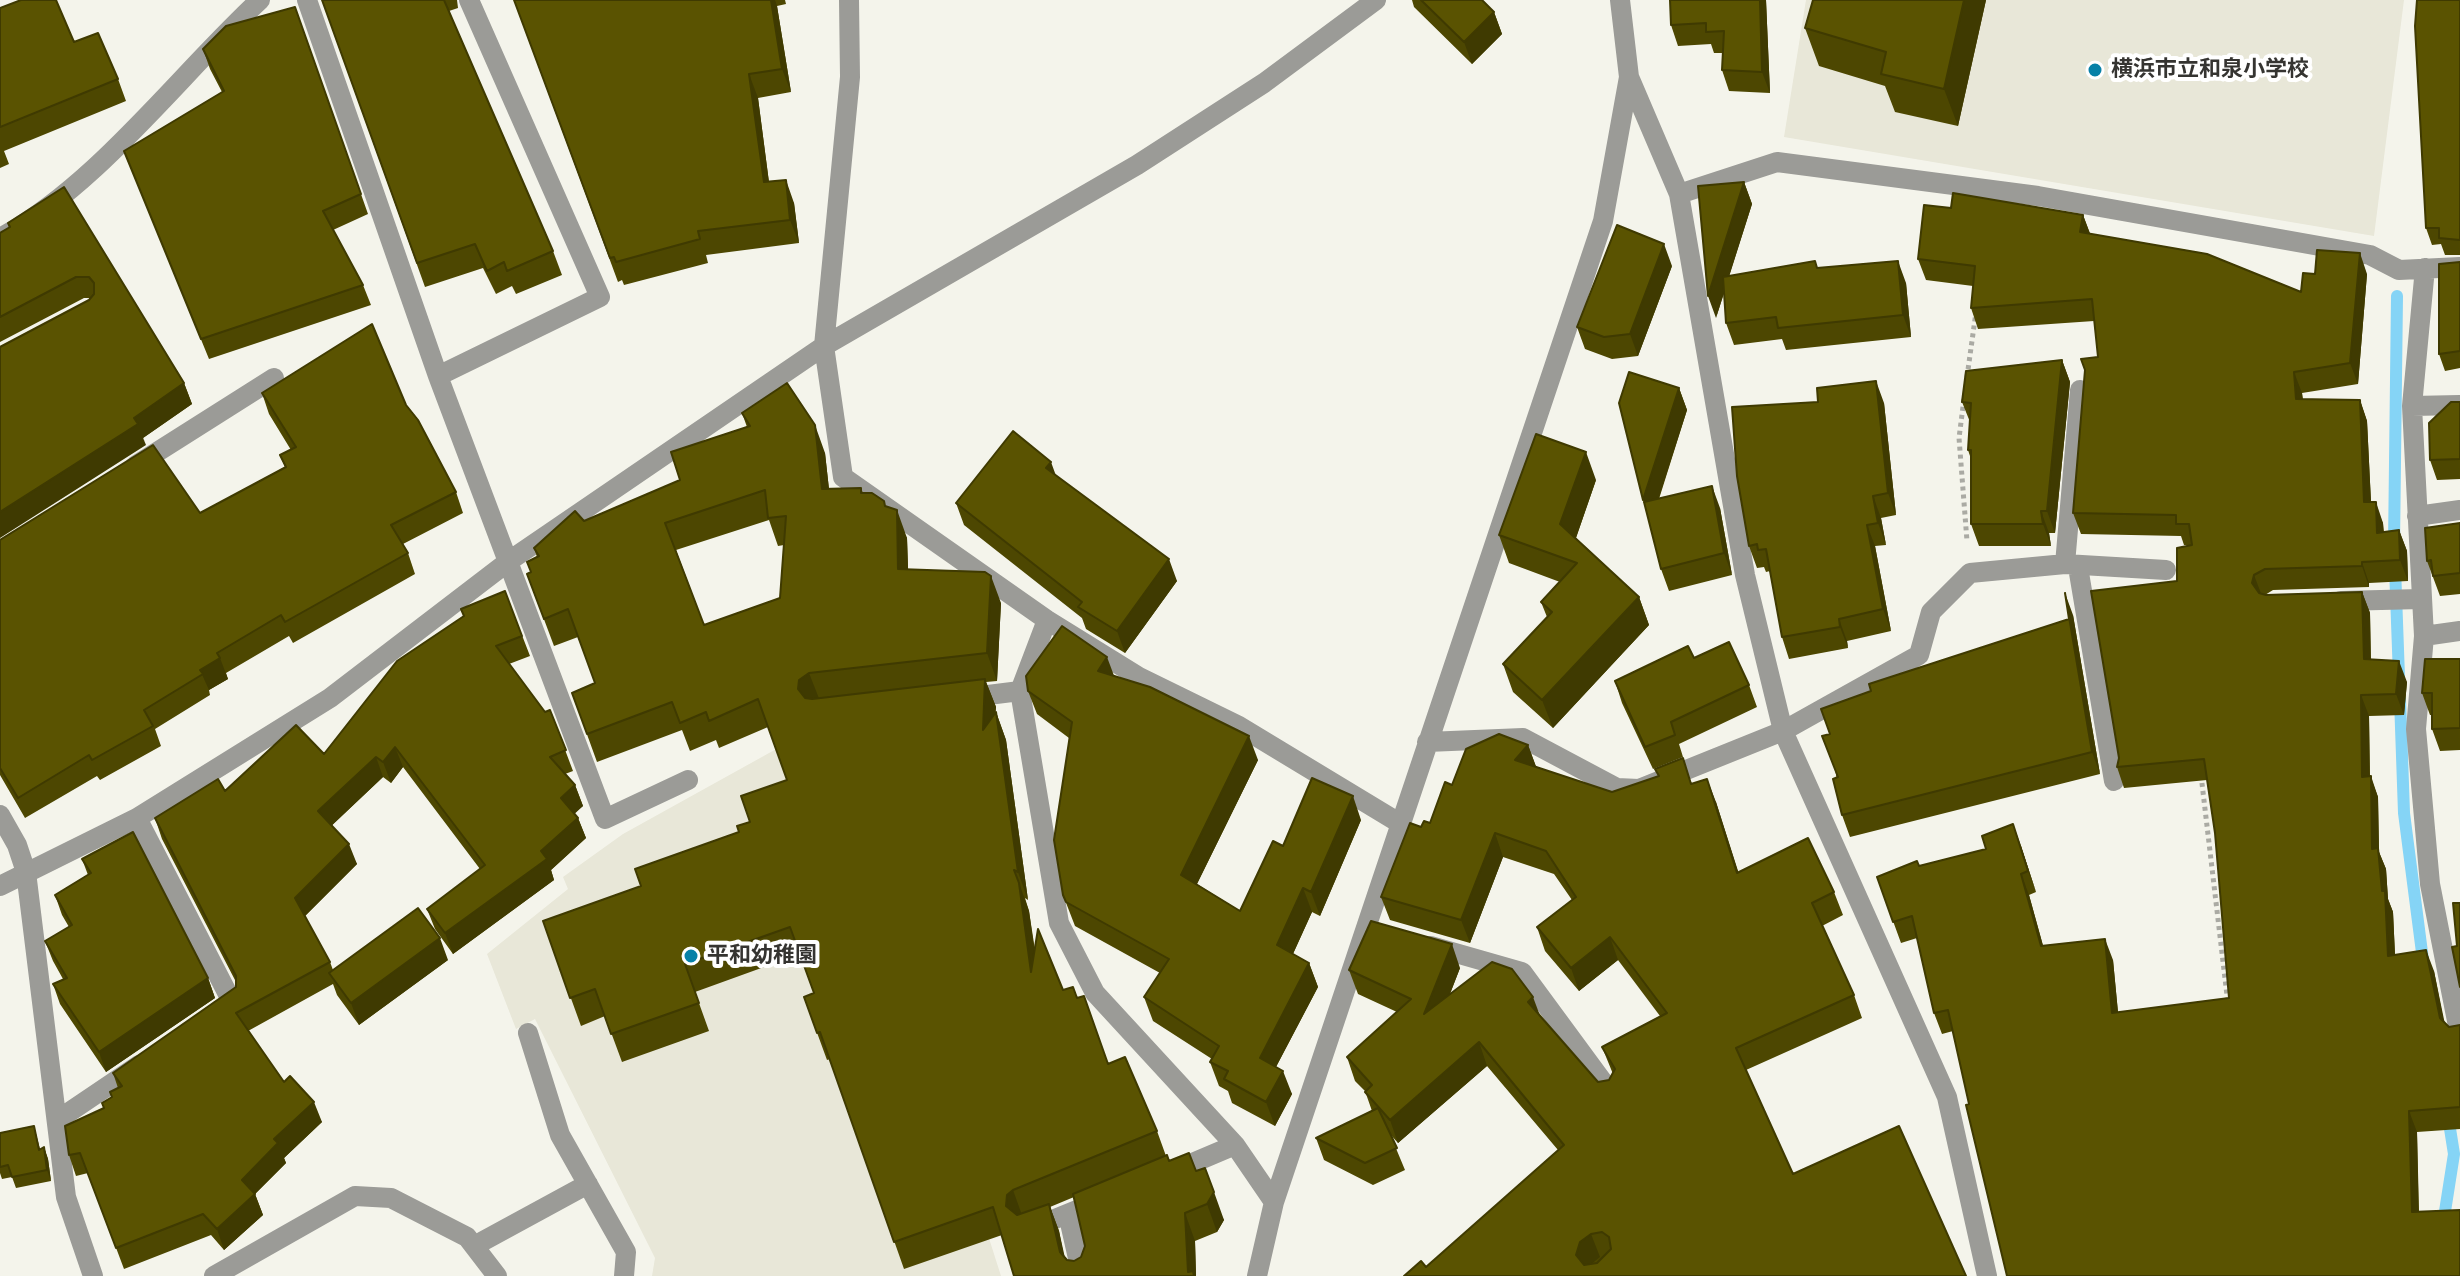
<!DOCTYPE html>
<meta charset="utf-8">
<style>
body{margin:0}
canvas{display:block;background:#f4f4eb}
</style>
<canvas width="2460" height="1276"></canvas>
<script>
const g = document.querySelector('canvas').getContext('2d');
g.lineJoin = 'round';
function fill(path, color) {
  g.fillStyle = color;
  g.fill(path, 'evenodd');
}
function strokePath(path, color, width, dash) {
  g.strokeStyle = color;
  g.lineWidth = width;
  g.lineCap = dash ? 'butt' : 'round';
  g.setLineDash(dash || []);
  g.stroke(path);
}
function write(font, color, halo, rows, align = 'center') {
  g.font = font + ' Cabin,"Noto Sans JP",sans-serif';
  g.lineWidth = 8;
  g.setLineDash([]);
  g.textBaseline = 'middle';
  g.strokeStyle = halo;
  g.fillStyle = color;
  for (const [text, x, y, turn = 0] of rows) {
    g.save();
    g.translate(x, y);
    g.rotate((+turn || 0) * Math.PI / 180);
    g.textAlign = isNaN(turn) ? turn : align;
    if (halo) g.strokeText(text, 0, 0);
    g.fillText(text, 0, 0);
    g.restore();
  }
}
const built = new Path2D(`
 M1806 0H2404L2374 236 1784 137Z
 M825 722 966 1166 1001 1276H652L655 1258 535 1019 516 1029 487 954 568 889 563 877 623 834Z`);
const stream = new Path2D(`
 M2394 545 2397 296
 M2395 567 2399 677
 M2400 699 2404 813 2424 968
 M2443 1224 2454 1154 2448 1116`);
const path = new Path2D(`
 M1967 377 1976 312
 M1964 399 1959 438 1967 541
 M2201 775 2228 1004`);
const minor = new Path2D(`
 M307 0 438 376 605 819 688 780
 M849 0 850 77 824 346 843 477 1047 620 1139 677 1239 726 1401 824
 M1629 77 1679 194 1745 575 1783 731 1947 1097 1987 1276
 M1679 194 1777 162 2038 196 2370 255 2399 270 2460 267
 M0 238C98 185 178 76 260 0
 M2425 268 2412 406 2424 636 2416 729 2430 884 2460 1036
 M438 376 600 297 469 0
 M2412 406 2460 405
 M135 466 274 378
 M2417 516 2460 510
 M2065 564 2080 390
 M2078 567 2114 781
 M2341 601 2421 599
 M1047 620 1020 691 1059 923 1095 993 1235 1145 1274 1202
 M2424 636 2460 631
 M964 698 1020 691
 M1427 742 1523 738 1617 788 1639 789 1783 731 1919 655 1931 612 1970 573 2065 564 2166 570
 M0 815 17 845 26 872 66 1197 93 1276
 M137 818 232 1002 218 1011
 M0 886 137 818 330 698 509 561 824 346 1137 165 1264 83 1376 0
 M1431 946 1522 972 1611 1093
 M528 1033 560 1135 626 1252 624 1276
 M59 1119 139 1065
 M1169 1173 1235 1145
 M1068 1214 1082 1276
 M1028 1230 1099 1201
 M474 1246 588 1184
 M214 1276 355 1196 391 1198 467 1237 497 1276
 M1257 1276 1274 1202 1603 221 1629 77 1620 0`);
const wall = new Path2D(`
 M322 0H457L458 8 449 11 553 251 562 275 516 294 512 286 496 294 483 268 425 287Z
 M514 0H785L786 4 777 6 791 92 758 98 769 182 794 203 799 243 706 255 708 263 624 285 622 280 618 282Z
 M1412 0H1482L1494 12 1502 34 1472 64 1414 7Z
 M1670 0H1766L1770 93 1729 91 1722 70 1723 53H1714L1711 44 1678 46 1671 25Z
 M1986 0 1958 126 1895 112 1885 86 1819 66 1805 28Z
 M2460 0V255H2445L2441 244 2432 245 2426 228Z
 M295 7 368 214 333 230 363 285 371 305 209 359 124 151 222 92 210 69 203 49Z
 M0 8 74 42 118 79 126 101 4 151 9 164 0 168Z
 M1744 182 1752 204 1729 276 1818 268 1906 283 1911 337 1786 350 1782 339 1734 345 1726 323 1724 293 1716 318Z
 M64 187 184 383 192 404 143 438 146 445 89 300 90 298H84L0 342V233L9 228 8 223Z
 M1951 208 2083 215 2090 234 2301 292 2367 274 2358 384 2302 393 2303 399 2360 400 2367 421 2371 502 2383 523 2384 532 2399 530 2407 551 2408 581 2369 583V587L2273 590 2265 595 2362 592 2370 613 2371 660 2407 682 2404 715 2369 716 2370 776 2378 797 2379 852 2386 869 2388 899 2393 912 2395 955 2434 971 2444 1023 2449 1027 2460 1025V1129L2417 1132 2419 1211 2460 1276 1969 1104 1953 1031 1942 1034 1934 1013 1917 938 1901 943 1877 877 1919 866 2021 846 2036 892 2029 895 2043 946 2113 960 2118 1012 2229 998 2215 833 2207 780 2124 788 2117 767 2177 581 2191 545H2184L2181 536 2081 534 2073 513 2098 357 2094 321 1978 329 1971 308 1973 286 1926 280 1918 259Z
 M2460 262V368L2445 371 2439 354Z
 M1672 266 1638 356 1612 359 1585 349 1577 327Z
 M2062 360 2070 382 2055 533H2049L2051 546H1979L1971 524V459L1968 450 1970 422 1962 402Z
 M1679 388 1687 410 1659 499 1720 508 1732 575 1669 591 1661 569 1619 403Z
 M262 393 406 405 456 492 463 513 403 544 408 553 415 574 293 643 289 636 226 673 228 679 209 690 210 695 155 729 161 746 100 780 97 776 25 818 0 775V540L200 513 285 467 280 455 291 450 269 414Z
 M2460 402V479L2437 480 2430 460Z
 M1884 403 1896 515 1881 518 1886 545 1875 546 1891 631 1847 641 1848 648 1789 659 1782 637 1770 571 1766 572 1764 567 1757 568 1749 546Z
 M742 413 825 453 829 489 861 488 863 493 886 506 907 538 908 569 1001 603 997 681 986 682 996 707 995 713 996 712 1006 740 1028 900 1025 898 1029 911 1035 950 1063 990 1078 998 1108 1064 1157 1131 1166 1156 1169 1161 1196 1171 1224 1220 1217 1232 1195 1241 1196 1276H1014L1002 1235 904 1269 830 1059 827 1060 804 997 814 993 800 954 695 992 709 1031 622 1062 605 1016 581 1026 543 921 641 886 739 832 787 780 768 727 719 748 716 740 690 751 682 730 597 762 572 693 595 683 578 637 554 646 527 574 531 572 537 557 534 548 584 521 680 480 747 427ZM769 520 778 546 784 545 780 598 704 625 676 550ZM1074 1197 1085 1246 1081 1257 1074 1261 1067 1260 1064 1257 1059 1231 1050 1207Z
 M1056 476 1177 581 1125 653 1086 629 1082 618 964 525 956 503Z
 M1596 480 1576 538 1639 597 1649 625 1553 728 1513 692 1503 664 1547 617 1541 602 1560 582 1509 563 1499 535Z
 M2460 523V594L2440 596 2427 561Z
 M505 591 530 656 509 664 545 712 550 710 573 771 565 774 575 785 583 806 574 813 578 818 586 838 551 870 554 880 453 954 435 929 427 909 480 869 403 767 391 783 383 777 332 825 357 864 305 916 330 962 333 970 448 960 359 1025 337 995 333 984 248 1031 284 1082 322 1122 284 1158 286 1163 255 1194 263 1215 224 1250 211 1235 124 1269 88 1173 76 1176 69 1155 112 1098 110 1092 118 1088 113 1073 236 987V982L162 839 155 818 324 754Z
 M2073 615 2100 774 1850 837 1842 815 1830 734 2069 619Z
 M1694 658 1749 685 1757 707 1679 744 1683 757 1653 769 1622 703 1615 681Z
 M2460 659V750L2440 751 2432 729V715H2430L2422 693Z
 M1114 676 1258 760 1197 884 1240 911 1283 846 1361 820 1320 916 1312 912 1293 954 1309 963 1318 987 1276 1067 1292 1094 1275 1126 1232 1103 1228 1091 1219 1086 1210 1062 1212 1059 1153 1021 1144 997 1160 973 1075 926 1063 895 1069 738 1037 714 1028 691Z
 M1528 745 1536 767 1612 792 1692 784 1716 802 1738 872 1834 892 1843 915 1822 926 1854 995 1862 1018 1746 1070 1793 1174 1966 1276 1426 1267 1558 1150 1487 1066 1398 1143 1390 1134 1405 1170 1373 1185 1324 1160 1316 1138 1372 1111 1365 1091 1355 1081 1347 1057 1397 1012 1358 994 1349 970 1460 968 1450 994 1540 1016 1598 1082 1609 1080 1613 1074 1602 1047 1660 1016 1618 960 1579 991 1545 951 1537 927 1572 900 1554 874 1503 857 1470 943 1390 920 1381 897 1421 827 1430 823 1452 785Z
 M82 859 208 978 215 998 106 1072 60 1004 53 984 63 979 53 961 45 941 69 927 62 915 55 895 88 875Z
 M34 1126 40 1149 44 1147 48 1159 51 1181 16 1188 12 1177 2 1179 0 1173V1133Z`);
const shadedWall = new Path2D(`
 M771 0H775L777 6 791 92 782 69Z
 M1760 0H1766L1770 93 1762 72Z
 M1964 0H1986L1958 126 1944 89Z
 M1494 12 1502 34 1472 64 1464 42Z
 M749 74 758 98 772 206 764 182Z
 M786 180 794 203 799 243 790 220Z
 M1744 182 1752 204 1716 318 1708 296Z
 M2083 215 2091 236 2080 232Z
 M1664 244 1672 266 1638 356 1630 334Z
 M2360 253 2367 274 2358 384 2350 363Z
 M1898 261 1906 283 1911 337 1903 315Z
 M2062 360 2070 382 2055 533 2047 511Z
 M2294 372 2302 393 2304 420 2296 399Z
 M1876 381 1884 403 1896 515 1888 493Z
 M184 383 192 404 143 438 146 445 0 538V512Z
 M1679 388 1687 410 1651 522 1643 500Z
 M2360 400 2367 421 2372 523 2364 502Z
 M815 425 825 453 832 517 822 489Z
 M1586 452 1596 480 1571 552 1560 524Z
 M1051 462 1059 484 1046 468Z
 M1712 486 1720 508 1732 575 1724 553Z
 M1873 496 1881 518 1886 545 1878 523Z
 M2376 502 2383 523 2384 554 2377 533Z
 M897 510 907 538 909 596 898 569Z
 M2041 511 2049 533 2051 546 2043 524Z
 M1867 525 1875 546 1891 631 1883 609Z
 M2399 530 2407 551 2408 581 2400 560Z
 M1169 559 1177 581 1125 653 1117 631Z
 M2362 562 2369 583V587L2362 566Z
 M2254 575 2262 596 2260 604 2252 583Z
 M991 576 1001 603 997 681 987 653Z
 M2362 592 2370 613 2371 680 2364 659Z
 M2065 593 2073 615 2100 774 2092 752Z
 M1639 597 1649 625 1553 728 1542 700Z
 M1839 619 1847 641 1848 648 1840 627Z
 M1107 657 1116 681 1098 671Z
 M220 658 228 679 209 690 200 670Z
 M2399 661 2407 682 2404 715 2396 694Z
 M809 673 820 701 809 708 798 689 799 680Z
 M985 679 996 707 993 758 983 730Z
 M2361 695 2369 716 2370 798 2362 777Z
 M996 712 1006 740 1028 900 1018 872Z
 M1249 736 1258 760 1190 898 1181 875Z
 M1528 745 1537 769 1515 760Z
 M395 747 403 767 391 783 383 762Z
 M376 757 383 777 325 832 318 811Z
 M2371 776 2378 797 2379 852 2386 869 2388 899 2393 912 2396 977 2388 956 2382 891 2372 849Z
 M1707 779 1716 802 1746 896 1737 873Z
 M575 785 583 806 569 819 561 798Z
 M1353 796 1361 820 1320 916 1311 892Z
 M578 818 586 838 551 870 554 880 453 954 445 933Z
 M2013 824 2021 846 2036 892 2028 871Z
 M1495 833 1503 857 1470 943 1461 920Z
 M349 844 357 864 302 919 295 898Z
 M2021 874 2029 895 2049 967 2041 946Z
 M1019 883 1029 911 1041 999 1031 972Z
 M1303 888 1312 912 1286 969 1277 945Z
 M1610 937 1618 960 1579 991 1571 968Z
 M440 938 448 960 359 1025 351 1003Z
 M2105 939 2113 960 2120 1034 2112 1013Z
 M1452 944 1460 968 1433 1037 1424 1014Z
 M2426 950 2434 971 2448 1039 2440 1018Z
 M1309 963 1318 987 1268 1082 1260 1058Z
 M208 978 215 998 106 1072 99 1052Z
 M1533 997 1542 1021 1528 1002Z
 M1479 1042 1487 1066 1398 1143 1390 1120Z
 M1283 1071 1292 1094 1275 1126 1266 1102Z
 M314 1102 322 1122 284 1158 286 1163 255 1194 263 1215 224 1250 217 1229 242 1180 274 1139Z
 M2409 1111 2417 1132 2419 1233 2412 1212Z
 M44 1147 48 1159 51 1181 47 1170Z
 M1013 1190 1023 1218 1017 1223 1006 1206 1007 1195Z
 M1214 1192 1224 1220 1217 1232 1207 1204Z
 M1049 1204 1059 1231 1069 1276 1060 1252Z
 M1185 1213 1195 1241 1196 1276H1189L1188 1272Z
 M1591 1234 1600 1257 1589 1266 1585 1276 1576 1255 1580 1242Z`);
const building = new Path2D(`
 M21 0H56L74 42 98 33 118 79 0 127V8Z
 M322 0H444L553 251 507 271 504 262 487 271 475 244 417 263Z
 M514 0H771L782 69 749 74 764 182 786 180 790 220 698 231 700 239 616 262 614 257 610 258Z
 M1421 0H1482L1494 12 1464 42Z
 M1670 0H1760L1762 72 1722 70 1724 31 1706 32V23L1671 25Z
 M1813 0H1964L1944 89 1881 74 1886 52 1805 28Z
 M2417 0H2460V240L2439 238V228H2426L2415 26Z
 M295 7 361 194 323 211 363 285 201 339 124 151 224 91 203 49 226 26Z
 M1744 182 1708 296 1698 186Z
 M64 187 184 383 134 418 138 424 0 512V347L89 300 94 294V283L89 277H76L0 317V233L10 227 8 223Z
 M1953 193 2083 215 2080 232 2207 254 2301 292 2303 273 2315 274 2317 250 2360 253 2350 363 2294 372 2296 399 2360 400 2364 502H2376L2377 533 2399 530 2400 560 2362 562V566L2265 569 2254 575 2252 583 2259 593 2266 595 2362 592 2364 659 2399 661 2396 694 2361 695 2362 777 2371 776 2372 849 2378 848 2382 891H2385L2388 956 2426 950 2440 1018 2449 1027 2460 1025V1107L2409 1111 2412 1212 2460 1210V1276H2007L1966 1105 1969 1104 1948 1010 1934 1013 1912 916 1893 922 1877 877 1917 861 1919 866 1986 849 1982 836 2013 824 2028 871 2021 874 2041 946 2105 939 2112 1013 2229 998 2215 833 2204 759 2117 767 2119 758 2091 591 2177 581V548L2192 545 2189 524H2176V515L2073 513 2085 370 2081 359 2098 357 2092 299 1971 308 1975 266 1918 259 1924 205 1951 208Z
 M1617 225 1664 244 1630 334 1604 337 1577 327Z
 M1815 261 1817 268 1898 261 1903 315 1778 328 1776 317 1726 323 1723 277Z
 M2460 262V351L2439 354V264Z
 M372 324 406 405 418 420 456 492 391 525 408 553 285 622 281 615 217 653 220 658 200 670 203 674 144 710 153 726 92 760 89 755 18 798 0 768V540L153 445 200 513 286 467 280 455 296 447 262 393Z
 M2062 360 2047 511H2041L2043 524H1971V450H1968L1971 403 1962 402 1966 371Z
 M1629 372 1679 388 1643 500 1619 403Z
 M1876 381 1888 493 1873 496 1878 523 1867 525 1883 609 1839 619 1840 627 1782 637 1766 549 1758 550 1757 544 1749 546 1737 476 1732 407 1818 402 1817 388Z
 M787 383 815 425 822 489 861 488V493H872L884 501 885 506 897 510 898 569 985 572 991 576 987 653 809 673 799 680 798 689 805 698 812 699 985 679 983 730 996 712 1018 872 1014 870 1019 883 1031 972 1038 929 1063 990 1073 987 1077 998 1084 996 1108 1064 1125 1057 1157 1131 1013 1190 1007 1195 1006 1206 1017 1215 1049 1204 1060 1252 1067 1260 1074 1261 1081 1257 1085 1246 1073 1194 1167 1155 1169 1161 1189 1153 1196 1171 1205 1168 1214 1192 1207 1204 1185 1213 1188 1272 1193 1271 1194 1276H1014L993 1207 894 1242 820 1032 817 1033 804 997 814 993 790 927 685 964 699 1003 611 1034 595 989 570 998 543 921 641 886 635 869 739 832 737 826 750 822 741 796 787 780 758 699 709 721 706 712 680 723 672 702 587 734 572 693 595 683 568 609 544 619 527 574 531 572 527 562 539 556 534 548 575 511 584 521 680 480 671 452 750 426 742 413ZM765 490 768 518 786 516 780 598 704 625 665 523Z
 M2451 402H2460V459L2430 460 2429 423Z
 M1013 431 1051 462 1046 468 1169 559 1117 631 1078 607 1082 602 956 503Z
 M1536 434 1586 452 1560 524 1639 597 1542 700 1503 664 1552 612 1541 602 1577 563 1499 535Z
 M1712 486 1724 553 1661 569 1644 502Z
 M2460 523V573L2433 576 2431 560 2427 561 2425 528Z
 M505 591 522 636 496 646 545 712 550 710 566 750 550 757 575 785 561 798 578 818 541 851 547 859 445 933 427 909 485 865 395 747 383 762 376 757 318 811 349 844 295 898 330 962 236 1013 284 1082 290 1076 314 1102 274 1139 278 1143 242 1180 255 1194 217 1229 203 1214 116 1248 80 1153 69 1155 65 1126 104 1108 102 1103 112 1097 110 1092 122 1086 113 1073 236 987V976L155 818 218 779 225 791 296 725 324 754 397 661 464 616 461 609Z
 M2065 593 2092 752 1842 815 1833 779 1838 777 1822 736 1830 734 1821 709 1871 691 1869 684 2069 619Z
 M1062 626 1107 657 1098 671 1150 687 1249 736 1181 875 1240 911 1273 841 1283 846 1312 778 1353 796 1311 892 1303 888 1277 945 1309 963 1260 1058 1283 1071 1266 1102 1224 1079 1228 1071 1210 1062 1219 1046 1144 997 1169 959 1066 902 1063 895 1054 840 1072 722 1028 691 1026 676Z
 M1729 642 1749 685 1671 722 1675 735 1645 747 1615 681 1688 646 1694 658Z
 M2425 659H2460V728L2432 729V693H2422Z
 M1499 734 1528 745 1515 760 1612 792 1659 776 1655 769 1683 758 1691 784 1707 779 1737 873 1808 838 1834 892 1812 903 1854 995 1736 1048 1793 1174 1899 1126 1966 1276H1404L1421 1261 1426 1267 1564 1145 1479 1042 1390 1120 1365 1092 1372 1085 1347 1057 1411 999 1349 970 1371 921 1452 944 1424 1014 1492 962 1512 969 1533 997 1528 1002 1598 1082 1609 1080 1615 1069 1602 1047 1667 1013 1610 937 1571 968 1537 927 1576 897 1546 851 1495 833 1461 920 1381 897 1410 823 1421 827 1424 821 1430 823 1445 782 1452 785 1466 749ZM1602 1232 1609 1237 1611 1249 1597 1263 1584 1265 1576 1255 1580 1242 1591 1234Z
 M133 832 208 978 99 1052 53 984 67 978 45 941 72 925 55 895 91 873 82 859Z
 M2453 903H2460V987L2452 947 2457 946Z
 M418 908 440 938 351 1003 329 973Z
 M1378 1108 1397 1148 1365 1163 1316 1138Z
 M34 1126 39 1150 44 1147 47 1170 12 1177 8 1165 0 1167V1133Z`);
const markers = [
 [2095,70,8,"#0781a7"],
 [691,956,8,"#0781a7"]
];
const poiNames = [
 ["横浜市立和泉小学校",2111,70],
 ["平和幼稚園",707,956]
];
fill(built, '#e8e7d8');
strokePath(stream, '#85d4f6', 12);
strokePath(path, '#aaaaa3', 5, [4, 4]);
strokePath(minor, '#9b9b97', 20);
fill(wall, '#4d4701');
fill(shadedWall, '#3f3a01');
fill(building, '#5a5301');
strokePath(building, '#3f3a01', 2);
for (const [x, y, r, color] of markers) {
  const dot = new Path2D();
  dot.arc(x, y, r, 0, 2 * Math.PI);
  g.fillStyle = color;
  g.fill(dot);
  strokePath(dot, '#fff', 3);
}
write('bold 22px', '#353431', '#fff', poiNames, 'left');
</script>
